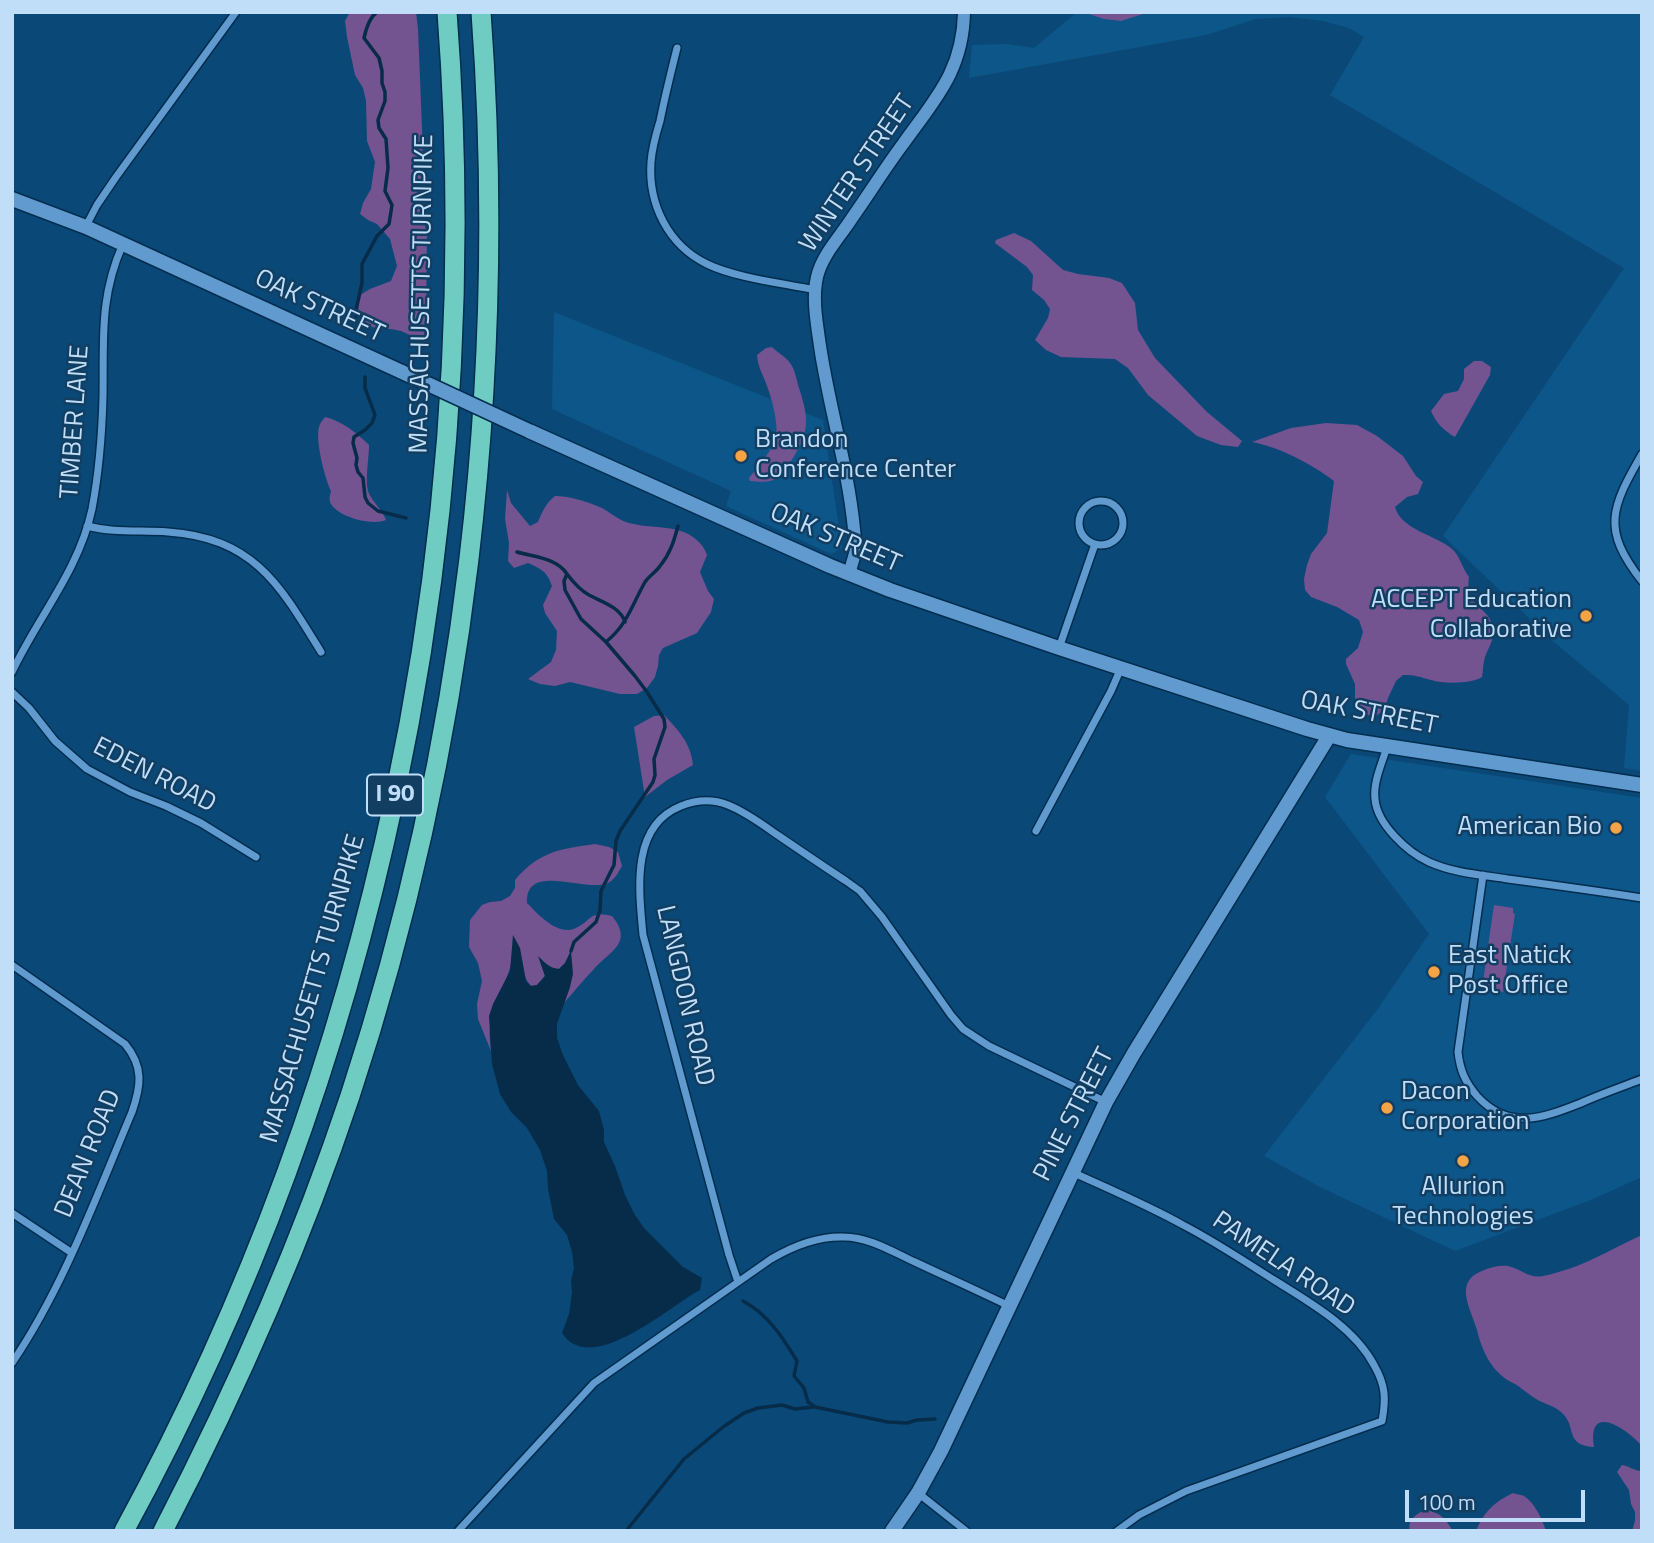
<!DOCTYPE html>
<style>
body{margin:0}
#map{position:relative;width:1654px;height:1543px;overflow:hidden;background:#0a4977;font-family:"Titillium Web",sans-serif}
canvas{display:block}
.frame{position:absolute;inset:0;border:14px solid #c1def9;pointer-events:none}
.scale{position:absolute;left:1405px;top:1490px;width:180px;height:32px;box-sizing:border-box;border:4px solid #c1def9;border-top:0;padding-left:9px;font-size:21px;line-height:24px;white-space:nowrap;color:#c1def9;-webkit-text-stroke:5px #123e62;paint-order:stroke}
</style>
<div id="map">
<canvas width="1654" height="1543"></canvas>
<div class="frame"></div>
<div class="scale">100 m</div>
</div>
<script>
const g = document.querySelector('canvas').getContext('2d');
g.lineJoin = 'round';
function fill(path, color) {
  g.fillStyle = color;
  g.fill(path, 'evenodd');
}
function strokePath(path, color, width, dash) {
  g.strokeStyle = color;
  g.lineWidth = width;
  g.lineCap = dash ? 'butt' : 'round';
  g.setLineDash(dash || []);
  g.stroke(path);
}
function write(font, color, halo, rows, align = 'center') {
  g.font = font + ' "Titillium Web",sans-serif';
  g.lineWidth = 5;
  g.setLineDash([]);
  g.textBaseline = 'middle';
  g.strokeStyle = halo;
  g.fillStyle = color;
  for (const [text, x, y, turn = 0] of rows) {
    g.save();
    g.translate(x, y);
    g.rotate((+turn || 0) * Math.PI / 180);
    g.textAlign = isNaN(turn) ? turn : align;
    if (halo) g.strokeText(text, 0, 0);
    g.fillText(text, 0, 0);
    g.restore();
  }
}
const built = new Path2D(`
 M1077 12H1642V771L1624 768 1629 705 1554 642 1443 536 1624 268 1330 95 1364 37 1349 28 1323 21 1288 17 1256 19 1206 35 969 78 972 45 1007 44 1034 48Z
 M554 312 823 420 842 548 831 554 726 506 731 491 552 409Z
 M1351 754 1642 798V1177L1593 1199 1455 1251 1320 1187 1264 1156 1377 1010 1429 934 1325 797Z`);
const green = new Path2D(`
 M350 12H416L418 29 422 128 424 223 427 233 426 323 424 332 427 343 401 331 391 329H379L363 324C359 314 356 305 360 295L370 289 391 281 397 266 390 239 377 224 368 220 360 214 363 203 371 189 375 162 367 141 366 101 363 88 355 75 347 37 345 21Z
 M1083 12H1149L1121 21 1104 19Z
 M1014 233 1031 241 1063 270 1078 274 1109 278 1122 283 1135 303 1138 330 1155 358 1207 412 1242 441 1238 447 1221 445 1197 436 1148 395 1128 368 1115 359 1061 357 1046 350 1035 340 1048 318 1050 309 1044 300 1032 290 1033 275 1027 267 995 243 996 240Z
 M772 347C778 353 788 358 792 366 796 373 797 383 800 391 809 420 809 432 793 458 779 479 777 484 750 481L749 478C758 467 769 454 775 441 780 429 772 399 767 386 763 374 758 368 757 355L766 348Z
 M1474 361H1482L1491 367 1490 375 1455 437C1444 431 1436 423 1431 411L1444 394 1458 391 1464 379V369Z
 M325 417C342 421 357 433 369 445 369 459 365 477 368 491 372 502 382 509 386 520 372 526 336 517 330 502 329 497 330 495 331 491 325 479 315 440 319 427 320 423 322 421 325 417Z
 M1326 423 1357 425 1377 436 1403 456 1416 476 1423 482 1418 494 1407 497 1395 507C1401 530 1436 535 1452 549 1460 556 1462 568 1469 577 1464 609 1490 605 1493 629 1495 641 1486 650 1484 661 1483 666 1483 671 1482 677 1472 684 1443 684 1431 680 1419 677 1417 675 1403 675L1396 681 1388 698 1384 710 1376 716 1367 715 1359 710 1355 698V684L1346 664V659L1358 648 1363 632 1359 620 1337 607 1311 597 1305 590 1304 579 1307 565 1311 554 1327 533 1334 481C1312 464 1279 447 1252 442L1291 428Z
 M507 490 511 503 530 526 538 522C542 512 546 503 555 496 570 496 588 502 602 508 610 512 617 519 626 522 646 529 670 524 690 535 698 540 704 546 707 555L700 572 708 591 714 599 711 612 697 633 663 648 659 655 658 666 655 677 647 688 637 694H620L570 682 555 686 540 684 528 679 551 662 556 650 557 631 545 613 543 605 552 586C547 571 541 569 528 563L514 568 508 561 509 543 505 519Z
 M664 715C678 730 691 743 693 765L667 780 645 797 634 727 654 716Z
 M595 844 609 847 618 852 622 866C618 873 615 879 608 883 587 893 525 861 527 903 538 914 558 937 576 928 593 920 588 911 612 916 634 943 610 951 594 969 583 980 574 992 564 1003L570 987V952L565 963 559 969 552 968 539 958 545 976 537 985 531 986C524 978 523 971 522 960L513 955C509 980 494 1002 490 1027 489 1034 490 1043 491 1051L478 1019 477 1004 482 981 478 963 469 947 470 920 482 905 490 902 501 901 510 896 515 888V880C540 851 560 849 595 844Z
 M1494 905 1513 908V913L1515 914 1503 992 1482 989Z
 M1642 1235V1446C1626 1428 1587 1402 1594 1447 1563 1445 1578 1426 1561 1412 1553 1405 1541 1403 1533 1397 1524 1391 1521 1387 1511 1382 1492 1372 1482 1351 1477 1330 1471 1309 1453 1282 1482 1271 1490 1267 1500 1265 1508 1266 1521 1269 1530 1279 1543 1276 1582 1268 1607 1251 1642 1235Z
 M1622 1465C1629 1466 1634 1471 1642 1471V1531H1632L1635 1521V1512L1631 1504 1629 1490 1617 1472Z
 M1513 1493C1515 1494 1523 1495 1524 1496 1535 1503 1542 1519 1546 1531H1476C1484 1512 1494 1502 1513 1493Z
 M1425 1510C1440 1512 1445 1518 1453 1531H1410C1407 1520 1416 1514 1425 1510Z`);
const water = new Path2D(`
 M513 935 520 948 526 981 531 986 537 985 545 976 538 956C545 963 549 968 559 969L565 963 571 951 573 974 570 987 557 1024V1038L563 1055 578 1085 599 1111 604 1130V1142L615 1166 625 1195 635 1215 644 1228 683 1267 702 1278 700 1290C671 1305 591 1378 562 1333L569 1314 572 1292 571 1281 574 1268 572 1252 567 1235 554 1219 548 1189 547 1171 540 1150 527 1128 511 1112 500 1094 492 1064 489 1016 493 1004 510 971Z`);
const stream = new Path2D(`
 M356 320V310L362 283V264L377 236 389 224 392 205 385 191 388 168 386 139 379 128 378 120 385 101V92L382 83V71L379 58 364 38C366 29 370 17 377 12
 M365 377V388L375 415 372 423 365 430 354 437 353 443 357 458 356 465 358 472 363 478 365 497 368 503 378 511 406 518
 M517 552C534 557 557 558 567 574L564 581 565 590 581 619 606 642 635 676 647 692 664 719 665 727 654 759 655 775 653 782 620 831 616 841 614 865 601 891 600 910 596 922 574 942 571 951
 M567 574C573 582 580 590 589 595 602 602 620 607 625 622
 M607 641C627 625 633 603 645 582 649 576 656 572 660 566 670 554 674 541 678 526
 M743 1301C768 1314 783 1338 797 1361L794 1376 804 1388 808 1402 815 1407 888 1422 907 1423 917 1420 935 1419
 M626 1531 684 1459 723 1427 744 1413 758 1408 782 1405 795 1409 813 1407`);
const minor = new Path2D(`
 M677 48C671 72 665 96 660 121 656 134 652 148 651 162 648 204 668 245 707 264 736 278 782 283 815 290
 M86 226 97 205 116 177 236 12
 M1642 454C1611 508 1601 529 1642 581
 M1079 523a22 22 0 1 1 44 0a22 22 0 1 1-44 0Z
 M87 526C114 533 140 530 168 532 254 538 280 585 321 652
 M1059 648 1095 544
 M12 672C38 617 79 570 92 509 99 472 102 434 103 397 104 341 99 297 123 244
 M12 692 29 708 55 741 87 769 130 792 166 806 201 823 256 857
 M1387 747C1382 763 1373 782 1375 799 1377 824 1407 852 1429 862 1453 873 1483 875 1508 879 1553 885 1597 891 1642 898
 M1036 831 1111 691 1121 668
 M1483 875 1458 1052C1460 1070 1465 1082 1477 1096 1509 1131 1543 1118 1581 1103 1601 1094 1622 1087 1642 1079
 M12 965 125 1044C144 1067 141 1086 132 1112 96 1197 64 1286 12 1363
 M1072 1172C1109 1189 1147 1205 1183 1225 1214 1241 1244 1261 1274 1280 1309 1302 1354 1327 1374 1365 1386 1386 1386 1399 1382 1421L1186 1491 1139 1515 1117 1531
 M12 1213 72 1253
 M738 1282 729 1255 643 935C639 891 630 826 681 806 696 800 713 799 728 805 746 812 763 825 779 836 801 851 823 866 846 881L860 891 882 917 951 1015 963 1029 989 1046 1106 1102
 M918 1493 966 1531
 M458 1531 594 1383 771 1259C793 1246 818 1236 844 1237 869 1237 893 1252 915 1262 947 1277 978 1291 1009 1306`);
const tertiary = new Path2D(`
 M849 574 856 550 854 529C848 467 829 407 820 346 817 324 812 299 817 277 822 255 840 237 852 218 869 194 885 168 903 144 935 99 963 71 964 12`);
const secondary = new Path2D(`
 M12 199 86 227 123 244 402 372
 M529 431 830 566 890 590 1059 648 1307 729 1347 740 1642 785
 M892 1531 918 1493 941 1451 1106 1102 1134 1053 1329 736`);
const motorway = new Path2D(`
 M124 1531C376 1069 487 536 447 12
 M163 1531C236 1390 300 1246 350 1096 465 748 508 378 481 12`);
const secondaryBridge = new Path2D(`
 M402 372 529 431`);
const markers = [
 [741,456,7,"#f4a444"],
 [1586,616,7,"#f4a444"],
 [1616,828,7,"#f4a444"],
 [1434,972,7,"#f4a444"],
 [1387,1108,7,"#f4a444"],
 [1463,1161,7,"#f4a444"]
];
const shields = [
 [395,795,56]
];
const shieldNames = [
 ["I 90",395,795]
];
const streetNames = [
 ["WINTER STREET",858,174,-56],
 ["MASSACHUSETTS TURNPIKE",423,294,-89],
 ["OAK STREET",319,307,25],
 ["TIMBER LANE",76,422,-86],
 ["OAK STREET",835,539,23],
 ["OAK STREET",1369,714,11],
 ["EDEN ROAD",154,776,27],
 ["MASSACHUSETTS TURNPIKE",314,989,-74],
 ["LANGDON ROAD",684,996,77],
 ["PINE STREET",1075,1115,-63],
 ["DEAN ROAD",89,1154,-68],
 ["PAMELA ROAD",1283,1265,34]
];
const poiNames = [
 ["Brandon",755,441],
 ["Conference Center",755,471],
 ["ACCEPT Education",1572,601,"right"],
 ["Collaborative",1572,631,"right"],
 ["American Bio",1602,828,"right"],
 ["East Natick",1448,957],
 ["Post Office",1448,987],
 ["Dacon",1401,1093],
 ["Corporation",1401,1123],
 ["Allurion",1463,1188,"center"],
 ["Technologies",1463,1218,"center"]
];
fill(built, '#0d5689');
fill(green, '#745391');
fill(water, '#072c49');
strokePath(stream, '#072c49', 3.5);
strokePath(minor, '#002e50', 10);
strokePath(tertiary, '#002e50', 15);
strokePath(secondary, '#002e50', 17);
strokePath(motorway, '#002e50', 22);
strokePath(minor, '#619ace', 7);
strokePath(tertiary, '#619ace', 12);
strokePath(secondary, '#619ace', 14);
strokePath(motorway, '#6fccc3', 19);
strokePath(secondaryBridge, '#002e50', 17, []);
strokePath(secondaryBridge, '#619ace', 14);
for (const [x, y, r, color] of markers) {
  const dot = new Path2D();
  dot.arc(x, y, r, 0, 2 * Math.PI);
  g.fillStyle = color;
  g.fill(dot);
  strokePath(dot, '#123e62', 2.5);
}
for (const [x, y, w] of shields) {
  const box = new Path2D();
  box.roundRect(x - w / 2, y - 20.5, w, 41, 5);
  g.fillStyle = '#123e62';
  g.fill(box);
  strokePath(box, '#c1def9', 2);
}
write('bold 24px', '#c1def9', null, shieldNames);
write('26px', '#c1def9', '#123e62', streetNames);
write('26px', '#c1def9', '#123e62', poiNames, 'left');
</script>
